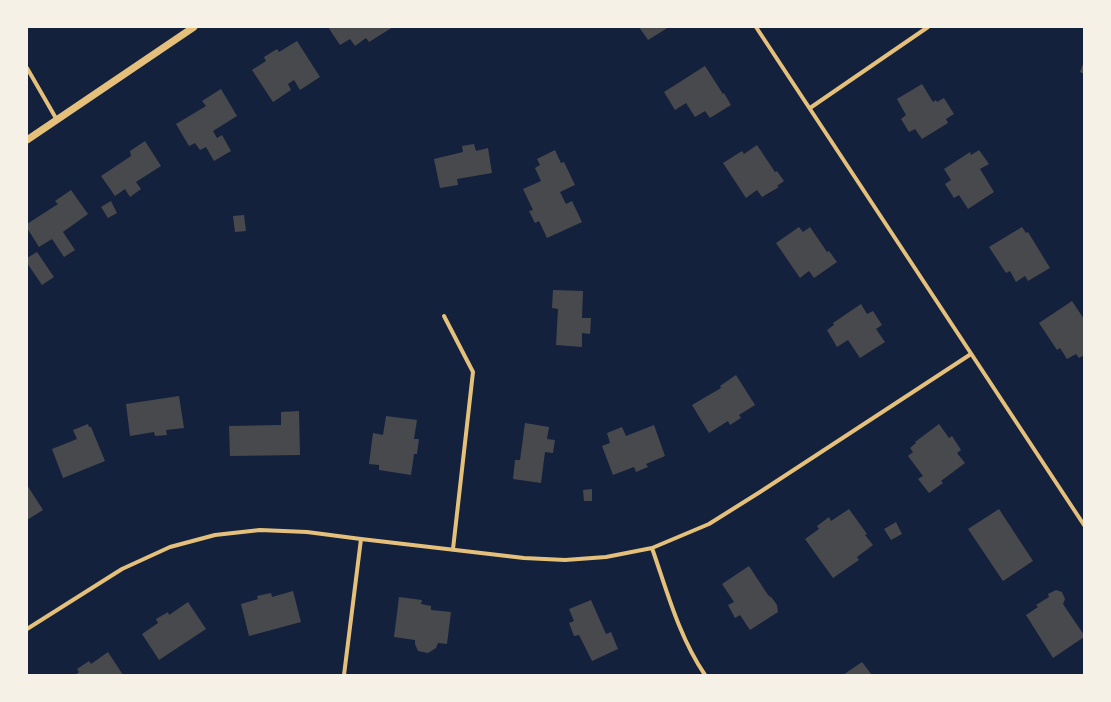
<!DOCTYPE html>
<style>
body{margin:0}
#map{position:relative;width:1111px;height:702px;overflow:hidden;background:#14213d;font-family:Ubuntu,sans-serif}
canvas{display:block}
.frame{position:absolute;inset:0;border:28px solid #f6f1e7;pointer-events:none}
</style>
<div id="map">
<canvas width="1111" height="702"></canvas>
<div class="frame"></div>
</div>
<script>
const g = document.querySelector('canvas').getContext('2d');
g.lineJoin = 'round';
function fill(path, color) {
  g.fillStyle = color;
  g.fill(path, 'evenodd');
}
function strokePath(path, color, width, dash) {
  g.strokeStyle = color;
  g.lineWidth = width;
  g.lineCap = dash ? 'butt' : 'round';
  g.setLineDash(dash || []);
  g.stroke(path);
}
const building = new Path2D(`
 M328 27H393L369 42 366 38 355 46 350 39 340 45Z
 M639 27H669L648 40Z
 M297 41 320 77 300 90 294 80 288 84 291 90 273 102 252 70 266 61 264 57 277 49 279 52Z
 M1084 61V74L1080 72Z
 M705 66 723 94 724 93 731 105 710 118 705 111 695 117 686 103 675 110 664 92Z
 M922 84 933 102 936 100 937 102 944 98 954 114 946 119 948 123 922 139 915 129 909 132 901 119 906 115 897 99Z
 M221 89 237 116 213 131 217 138 222 135 231 151 214 161 206 147 200 150 195 143 189 146 176 124 206 106 202 101Z
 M145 141 161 166 136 182 141 189 130 197 125 189 115 196 101 176 131 156 130 151Z
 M474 144 476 151 488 148 492 173 457 179 458 185 440 188 434 159 463 152 462 146Z
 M757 145 775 172 777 171 784 181 777 186 779 187 762 197 757 190 746 198 723 163 742 151 744 154Z
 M555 150 561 163 564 162 575 185 560 192 566 204 572 201 582 222 547 238 539 221 535 223 529 211 533 210 523 189 541 181 535 168 540 165 537 159Z
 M979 150 989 164 980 169 994 192 968 209 959 195 954 198 945 184 951 180 944 169 970 152 971 155Z
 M71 190 88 214 63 232 75 250 64 257 52 239 39 247 27 228V224L58 204 55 201Z
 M111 201 117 213 108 218 101 207Z
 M244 215 246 231 235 232 233 216Z
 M799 227 803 232 810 227 827 252 829 251 837 262 814 278 809 271 800 278 776 243Z
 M1022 227 1026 233 1028 232 1050 268 1028 281 1025 276 1016 282 1010 271 1006 273 989 247Z
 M37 252 54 277 42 285 27 263V258Z
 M553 290 583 291 582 318H591L590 334 582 333V347L556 345 558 309 552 308Z
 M1072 301 1084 319V355L1079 358 1076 354 1067 359 1060 348 1057 350 1039 323Z
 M861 304 867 314 873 311 882 325 876 329 885 342 860 358 848 340 837 347 827 330 834 325 833 323Z
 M736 375 755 405 739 415 741 418 730 425 728 421 709 433 692 405 721 388 720 386Z
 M179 396 184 428 166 430 167 435 155 436 154 432 130 436 126 404Z
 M299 411 300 455 230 456 229 426 281 425V412Z
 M386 416 417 420 414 439H419L417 454H414L411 475 379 470V465L369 464 373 433 383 435Z
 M525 423 549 427 547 439 555 440 553 453 545 452 541 483 513 479 515 460H520Z
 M88 424 89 427H91L105 461 63 478 52 449 77 439 73 430Z
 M939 424 949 438 952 436 961 450 957 453 965 463 941 481 943 483 929 493 918 479 923 476 908 456 913 452 910 448 916 443 915 442Z
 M654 425 665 456 646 464 648 467 636 472 634 467 613 475 602 446 610 443 607 433 622 427 626 436Z
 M27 485 43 510 27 520Z
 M592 489V501H584L583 490Z
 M849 509 867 534 865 535 873 545 857 557 859 560 833 578 805 539 819 529 817 526 829 517 831 521Z
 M999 509 1033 561 1003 581 968 529Z
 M896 522 902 534 891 540 884 529Z
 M749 566 768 595 772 598 777 605 778 612 750 630 740 615 735 618 728 605 734 602 722 584Z
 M1056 590 1062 592 1065 599 1063 604 1084 635V637L1053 658 1026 615 1038 607 1036 605 1049 597 1048 594Z
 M293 591 301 622 249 636 241 604 258 599 257 596 271 593 272 597Z
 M399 597 422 600 421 604 431 606V610L451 612 447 644 438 643 436 648 428 653 418 651 415 644V640L394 637Z
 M591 600 606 634 611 632 618 649 592 661 579 635 574 636 569 623 574 621 569 609Z
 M188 602 206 629 159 660 142 634 158 623 156 619 168 612 169 615Z
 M108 652 123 675H75L79 672 77 669 89 661 91 664Z
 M862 662 872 675H843Z`);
const minor = new Path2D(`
 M756 27 1084 525
 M27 68 57 120
 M810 108 928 27
 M444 316 473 372 453 549
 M652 548C667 591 679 637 705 675
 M27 629 122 569 170 547 215 535 260 530 307 532 361 539 524 558 565 560 606 557 652 548 709 524 760 492 971 354
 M344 675 361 539`);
const tertiary = new Path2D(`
 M27 140 194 27`);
fill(building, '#48494c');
strokePath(minor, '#e5c07b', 4);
strokePath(tertiary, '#e5c07b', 7);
</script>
